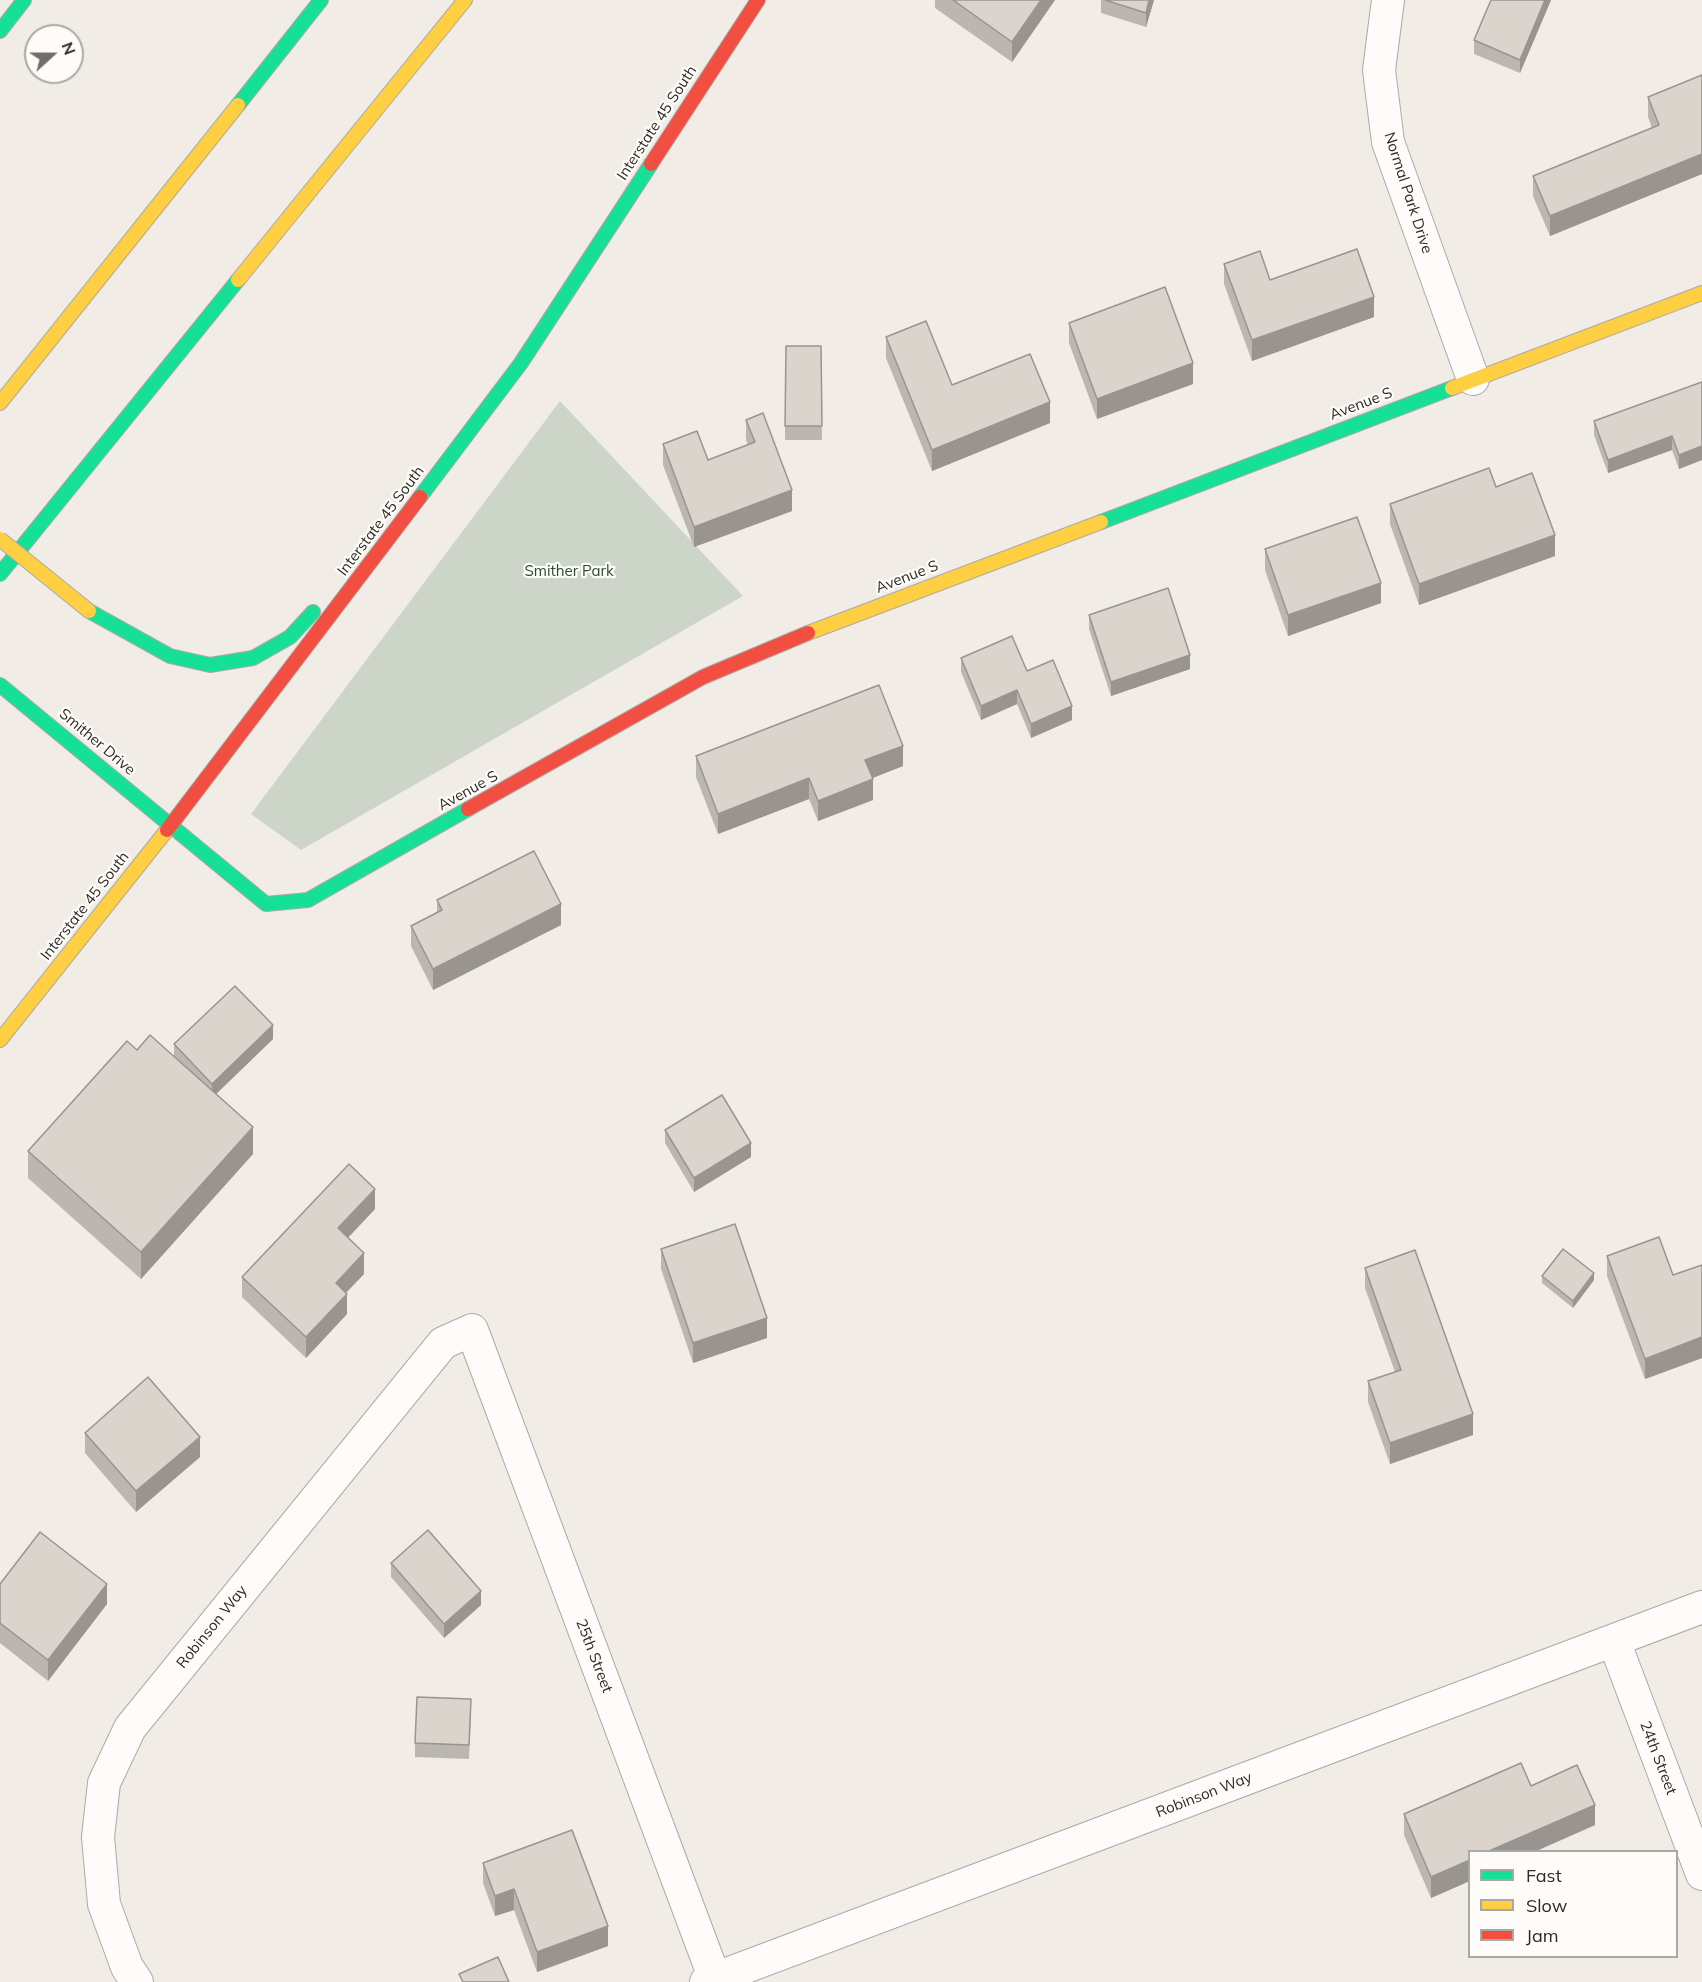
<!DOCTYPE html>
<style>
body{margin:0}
#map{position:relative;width:1702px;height:1982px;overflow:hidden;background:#f2ece6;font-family:Mulish,sans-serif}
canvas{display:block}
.legend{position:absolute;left:1468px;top:1850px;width:210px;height:108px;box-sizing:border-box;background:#fefcf9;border:2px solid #aba8a4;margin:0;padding:8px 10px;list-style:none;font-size:18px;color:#2e2a25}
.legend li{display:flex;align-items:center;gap:12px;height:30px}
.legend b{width:30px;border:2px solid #aba8a4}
.north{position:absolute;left:24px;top:24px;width:60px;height:60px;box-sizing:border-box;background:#fefcf9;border:2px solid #aba8a4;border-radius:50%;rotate:69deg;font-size:16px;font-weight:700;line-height:24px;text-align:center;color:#2e2a25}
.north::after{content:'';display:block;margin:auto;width:21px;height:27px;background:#736e69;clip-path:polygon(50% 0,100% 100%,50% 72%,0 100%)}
</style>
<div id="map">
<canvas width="1702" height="1982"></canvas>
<ul class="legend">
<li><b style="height:8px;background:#16e098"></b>Fast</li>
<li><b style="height:8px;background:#ffcf43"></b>Slow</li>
<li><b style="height:8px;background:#f24e42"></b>Jam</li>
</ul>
<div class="north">N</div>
</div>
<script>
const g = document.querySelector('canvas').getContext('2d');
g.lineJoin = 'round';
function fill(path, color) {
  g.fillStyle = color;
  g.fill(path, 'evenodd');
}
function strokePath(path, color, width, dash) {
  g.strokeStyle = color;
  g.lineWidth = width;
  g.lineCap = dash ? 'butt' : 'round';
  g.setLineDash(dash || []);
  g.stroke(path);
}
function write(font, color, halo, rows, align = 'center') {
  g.font = font + ' Mulish,sans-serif';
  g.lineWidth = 4.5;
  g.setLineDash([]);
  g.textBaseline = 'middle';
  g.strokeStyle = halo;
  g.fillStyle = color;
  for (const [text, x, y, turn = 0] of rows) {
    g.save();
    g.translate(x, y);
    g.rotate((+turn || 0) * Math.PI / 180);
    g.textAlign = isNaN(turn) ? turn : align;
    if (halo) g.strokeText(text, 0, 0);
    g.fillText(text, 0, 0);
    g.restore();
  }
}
const green = new Path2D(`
 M560 401 743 596 301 850 251 814Z`);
const street = new Path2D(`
 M1388 0 1379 70 1388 142 1473 379
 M1614 1641 1702 1874
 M137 1982 127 1967 104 1904 98 1837 104 1783 130 1728 443 1343 472 1330 716 1982
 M706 1982 1702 1607`);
const fast = new Path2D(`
 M0 31 24 0
 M238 105 321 0
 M420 497 521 363 651 164
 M1101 522 1452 388
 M0 574 238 280
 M89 611 170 656 210 665 253 658 290 637 313 612
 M0 685 266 904 308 900 468 809`);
const slow = new Path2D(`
 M238 280 465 0
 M1452 388 1702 293
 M0 403 238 105
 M808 633 1101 522
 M0 1040 167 830`);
const jam = new Path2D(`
 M651 164 758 0
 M468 809 703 677 808 633
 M167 830 420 497`);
const slowBridge = new Path2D(`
 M0 539 89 611`);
const wall = new Path2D(`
 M935 0H1055L1012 62 935 8Z
 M1101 0H1154L1146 27 1101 13Z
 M1491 0H1551L1520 73 1474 54V40Z
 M1648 97 1702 174 1550 236 1533 196V176L1652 128 1648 117Z
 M1224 264 1270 280 1374 317 1252 361 1224 284Z
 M1069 323 1193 384 1097 419 1069 343Z
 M886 337 952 385 1050 423 932 471 886 358Z
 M786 346H821L822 440H785Z
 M1702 382V460L1679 469 1672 450 1608 473 1594 435V421Z
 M746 420 792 511 694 547 663 465V444L708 460 748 445 746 440Z
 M1496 487 1555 556 1419 605 1390 524V504Z
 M1265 549 1381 603 1288 636 1265 570Z
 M1089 615 1190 669 1111 696 1089 629Z
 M961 658 1027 671 1072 720 1031 738 1017 704 981 720 961 672Z
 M696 756 903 766 872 778 873 800 818 821 809 799 718 834 696 777Z
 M437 900 561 925 433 990 411 946V926L437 912Z
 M273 1039 216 1094 253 1154 141 1279 28 1178V1151L137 1050 174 1056V1044Z
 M665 1130 751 1157 694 1192 665 1143Z
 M375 1209 348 1238 364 1274 346 1293 347 1314 306 1358 242 1297V1277Z
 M661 1249 767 1338 693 1363 661 1269Z
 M1607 1256 1673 1275 1702 1265V1358L1645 1379 1607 1276Z
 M1365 1268 1473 1435 1390 1464 1368 1402V1381L1395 1372 1365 1288Z
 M1542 1276 1594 1280 1573 1308 1542 1283Z
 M85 1433 200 1457 136 1512 85 1453Z
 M391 1563 481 1605 444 1638 391 1577Z
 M0 1584 107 1604 48 1681 0 1643Z
 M471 1713 469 1759 415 1757V1743Z
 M1404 1814 1595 1825 1431 1898 1404 1835Z
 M483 1863 608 1946 537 1972 514 1910 495 1916 483 1883Z`);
const shadedWall = new Path2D(`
 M1041 0H1055L1012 62V42Z
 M1149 0H1154L1146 27V13Z
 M1545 0H1551L1520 73V60Z
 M1702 154V174L1550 236V216Z
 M1374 297V317L1252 361V340Z
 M1193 363V384L1097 419V399Z
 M1050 402V423L932 471V450Z
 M1672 436V450L1608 473V460Z
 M1702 446V460L1679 469V455Z
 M792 490V511L694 547V527Z
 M1555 535V556L1419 605V584Z
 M1381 583V603L1288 636V615Z
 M1190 655V669L1111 696V682Z
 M1017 690V704L981 720V706Z
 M1072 706V720L1031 738V724Z
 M903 746V766L865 781V760Z
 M809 778V799L718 834V814Z
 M873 779V800L818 821V801Z
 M561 904V925L433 990V969Z
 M273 1025V1039L212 1098V1084Z
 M253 1127V1154L141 1279V1252Z
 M751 1143V1157L694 1192V1178Z
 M375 1189V1209L338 1248V1228Z
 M364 1253V1274L336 1303V1283Z
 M1594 1273V1280L1573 1308V1301Z
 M347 1294V1314L306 1358V1337Z
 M767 1318V1338L693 1363V1343Z
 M1702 1337V1358L1645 1379V1359Z
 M1473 1414V1435L1390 1464V1443Z
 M200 1437V1457L136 1512V1491Z
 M107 1584V1604L48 1681V1660Z
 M481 1591V1605L444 1638V1624Z
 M1595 1805V1825L1536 1851H1489Z
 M1470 1860V1881L1431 1898V1877Z
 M514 1889V1910L495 1916V1896Z
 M608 1926V1946L537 1972V1952Z`);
const building = new Path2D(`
 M953 0H1041L1012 42Z
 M1105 0H1149L1146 13Z
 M1491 0H1545L1520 60 1474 40Z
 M1702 75V154L1550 216 1533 176 1659 125 1648 97Z
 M1357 249 1374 297 1252 340 1224 264 1260 251 1270 280Z
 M1165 287 1193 363 1097 399 1069 323Z
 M926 321 952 385 1030 354 1050 402 932 450 886 337Z
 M786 346H821L822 426H785Z
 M1702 382V446L1679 455 1672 436 1608 460 1594 421Z
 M763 413 792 490 694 527 663 444 697 431 708 460 755 442 746 420Z
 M1489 468 1496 487 1532 473 1555 535 1419 584 1390 504Z
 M1357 517 1381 583 1288 615 1265 549Z
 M1168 588 1190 655 1111 682 1089 615Z
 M1012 636 1027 671 1053 660 1072 706 1031 724 1017 690 981 706 961 658Z
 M879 685 903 746 865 760 873 779 818 801 809 778 718 814 696 756Z
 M534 851 561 904 433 969 411 926 442 910 437 900Z
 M235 986 273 1025 212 1084 174 1044Z
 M150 1035 253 1127 141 1252 28 1151 127 1041 137 1050Z
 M722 1095 751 1143 694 1178 665 1130Z
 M349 1164 375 1189 338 1228 364 1253 336 1283 347 1294 306 1337 242 1277Z
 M735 1224 767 1318 693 1343 661 1249Z
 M1659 1237 1673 1275 1702 1265V1337L1645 1359 1607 1256Z
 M1563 1249 1594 1273 1573 1301 1542 1276Z
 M1415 1250 1473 1414 1390 1443 1368 1381 1401 1370 1365 1268Z
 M148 1377 200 1437 136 1491 85 1433Z
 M428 1530 481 1591 444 1624 391 1563Z
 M40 1532 107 1584 48 1660 0 1623V1584Z
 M417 1697 471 1699 469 1745 415 1743Z
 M1521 1763 1531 1786 1577 1765 1595 1805 1489 1851H1470V1860L1431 1877 1404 1814Z
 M572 1830 608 1926 537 1952 514 1889 495 1896 483 1863Z
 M498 1957 509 1982H463L459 1974Z`);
const streetNames = [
 ["Interstate 45 South",657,123,-57],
 ["Normal Park Drive",1408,193,72],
 ["Avenue S",1361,404,-21],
 ["Interstate 45 South",381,521,-53],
 ["Avenue S",907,577,-21],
 ["Smither Drive",97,742,40],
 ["Avenue S",468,791,-29],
 ["Interstate 45 South",85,906,-52],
 ["Robinson Way",212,1627,-51],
 ["25th Street",594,1656,69],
 ["24th Street",1658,1758,69],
 ["Robinson Way",1204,1795,-21]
];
const parkNames = [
 ["Smither Park",569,571]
];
fill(green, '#ccd5c7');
strokePath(street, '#ada9a4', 34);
strokePath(fast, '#ada9a4', 16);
strokePath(slow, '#ada9a4', 16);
strokePath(jam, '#ada9a4', 16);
strokePath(street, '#fdfcfb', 32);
strokePath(fast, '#16e098', 14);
strokePath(slow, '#ffcf43', 14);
strokePath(jam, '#f24e42', 14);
strokePath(slowBridge, '#ada9a4', 16, []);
strokePath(slowBridge, '#ffcf43', 14);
fill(wall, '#bbb6af');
fill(shadedWall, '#99948f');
fill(building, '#dad4cc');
strokePath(building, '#99948f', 1.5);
write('15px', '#2e2a25', '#fefcf9', streetNames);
write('15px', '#2b4f2b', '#fefcf9', parkNames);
</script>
